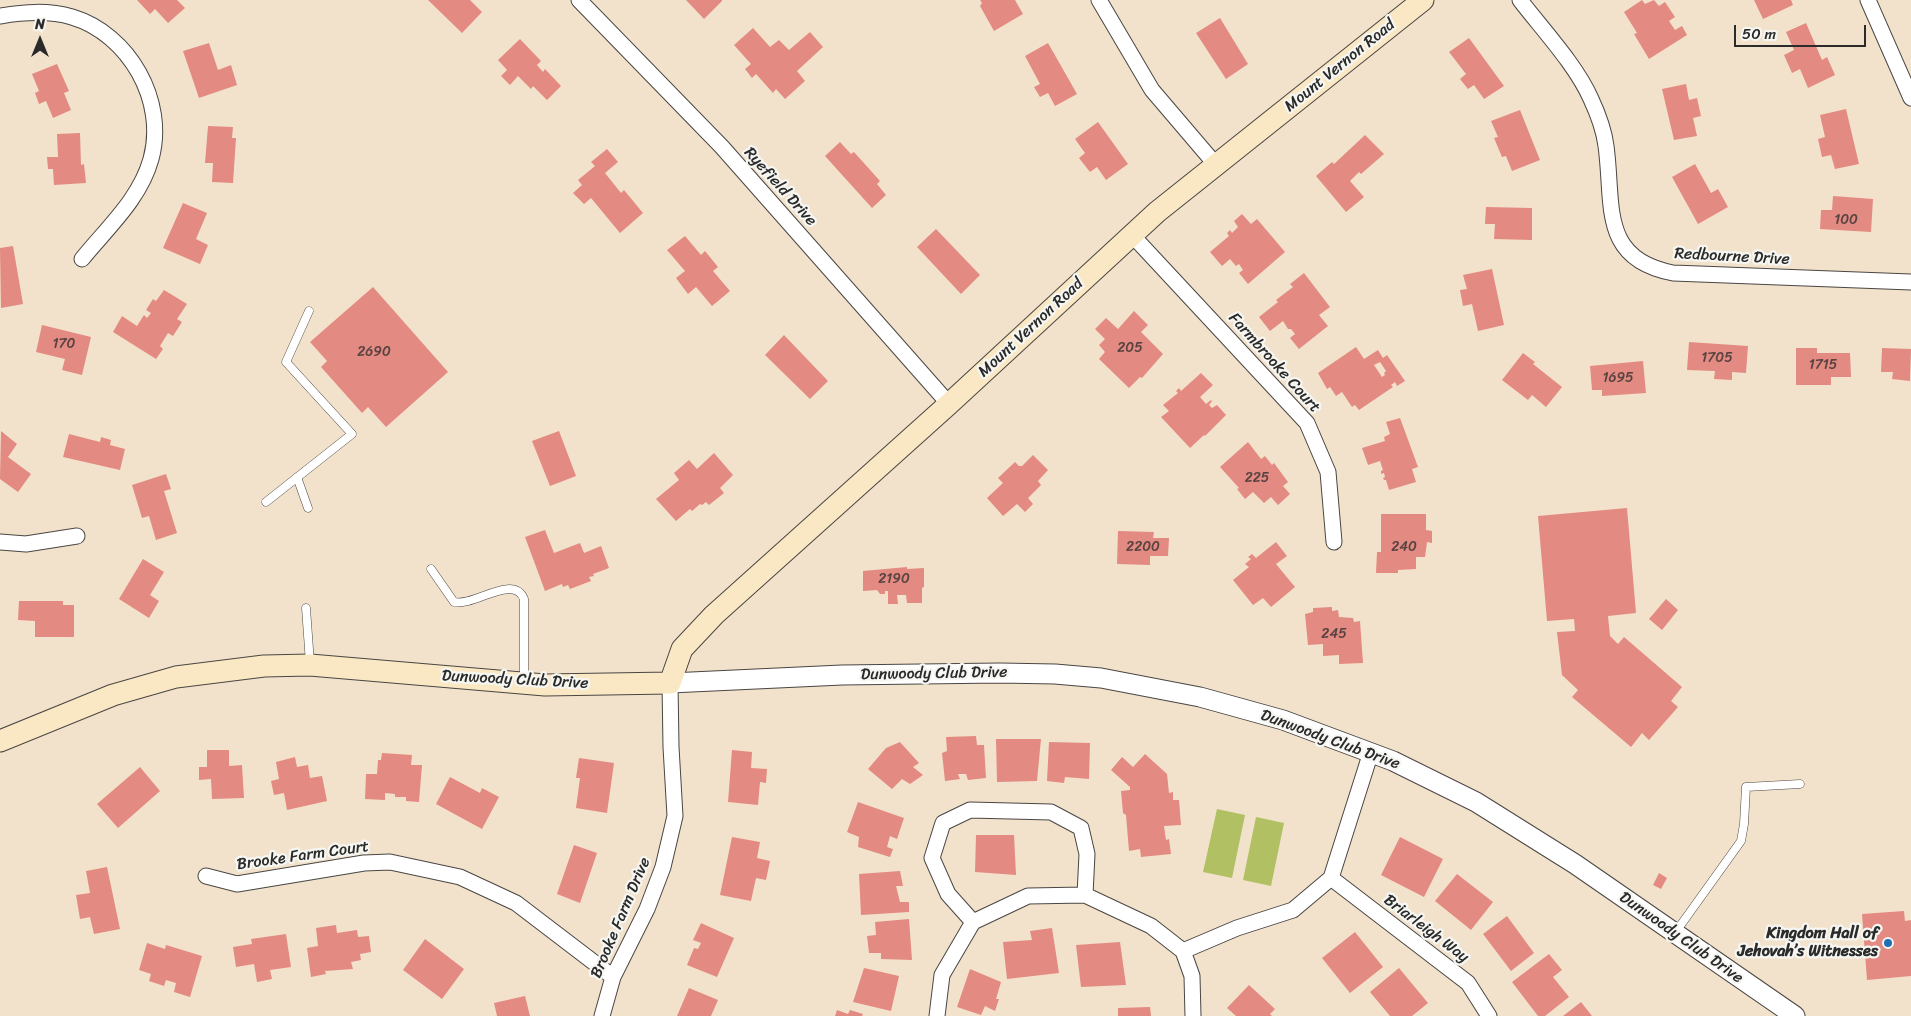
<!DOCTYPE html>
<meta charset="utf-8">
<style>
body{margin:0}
#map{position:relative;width:1911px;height:1016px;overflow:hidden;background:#f3e2cb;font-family:Sriracha,sans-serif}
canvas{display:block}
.north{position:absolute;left:15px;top:15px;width:50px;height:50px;-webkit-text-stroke:4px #f6f6f2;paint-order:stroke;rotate:0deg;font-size:14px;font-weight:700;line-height:20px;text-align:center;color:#2b2b2b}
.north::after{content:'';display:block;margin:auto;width:18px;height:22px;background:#2b2b2b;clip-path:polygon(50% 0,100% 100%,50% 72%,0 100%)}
.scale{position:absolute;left:1734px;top:25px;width:132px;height:22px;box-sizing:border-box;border:2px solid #2b2b2b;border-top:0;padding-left:6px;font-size:15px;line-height:18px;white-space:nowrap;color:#2b2b2b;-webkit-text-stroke:4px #f6f6f2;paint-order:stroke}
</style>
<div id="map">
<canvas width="1911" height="1016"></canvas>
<div class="north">N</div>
<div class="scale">50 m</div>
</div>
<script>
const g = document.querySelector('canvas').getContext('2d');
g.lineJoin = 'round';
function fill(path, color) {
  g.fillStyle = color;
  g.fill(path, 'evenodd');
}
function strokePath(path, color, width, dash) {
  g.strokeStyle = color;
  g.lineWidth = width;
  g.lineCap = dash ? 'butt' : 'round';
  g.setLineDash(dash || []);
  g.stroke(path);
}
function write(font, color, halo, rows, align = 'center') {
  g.font = font + ' Sriracha,sans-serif';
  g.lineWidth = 4.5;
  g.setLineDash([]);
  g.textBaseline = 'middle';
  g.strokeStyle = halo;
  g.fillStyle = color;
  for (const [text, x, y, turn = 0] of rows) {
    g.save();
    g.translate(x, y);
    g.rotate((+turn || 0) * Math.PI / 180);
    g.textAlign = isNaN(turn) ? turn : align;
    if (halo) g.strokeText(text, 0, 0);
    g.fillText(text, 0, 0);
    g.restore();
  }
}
const green = new Path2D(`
 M1217 809 1245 815 1232 878 1203 872Z
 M1256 817 1284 823 1271 886 1243 880Z`);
const building = new Path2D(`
 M137 0H177L185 8 168 23 155 9 150 14Z
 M428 0H470L482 12 462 33Z
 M686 0H722V1L704 19Z
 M980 0H1015L1023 14 994 31 980 6 982 3Z
 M1642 0 1645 4 1654 0 1659 6 1665 2 1675 17 1669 21 1675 30 1682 26 1687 35 1649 59 1634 34 1637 33 1624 12Z
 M1754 0H1791L1793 5 1763 19Z
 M1220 18 1248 64 1226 79 1196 33Z
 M1806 23 1822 60 1827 57 1835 75 1808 88 1800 69 1792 73 1784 55 1794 50 1786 32Z
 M753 28 770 47 779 40 789 50 810 32 823 47 797 71 805 81 785 99 776 89 773 93 756 74 752 78 745 69 751 64 734 45Z
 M1469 38 1504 86 1484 99 1474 85 1468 89 1460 79 1466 74 1449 52Z
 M520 39 541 61 537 65 543 72 545 69 561 86 547 100 533 86 531 89 518 76 510 85 501 76 507 70 498 60Z
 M209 43 218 70 231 65 237 85 199 98 183 51Z
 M1048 43 1077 94 1055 106 1048 93 1040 97 1034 87 1040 84 1025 56Z
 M57 64 69 91 64 93 71 110 53 118 46 101 39 104 35 93 39 91 32 74Z
 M1686 84 1689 100 1697 98 1701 116 1693 118 1697 136 1674 140 1662 89Z
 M1846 109 1859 164 1835 169 1831 155 1822 157 1818 139 1825 137 1820 115Z
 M1520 110 1540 160 1512 171 1506 156 1502 157 1494 138 1498 137 1491 121Z
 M1098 122 1128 164 1106 180 1097 167 1090 172 1079 158 1085 153 1075 139Z
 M208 126 233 127 232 138H236L233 183 212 182 213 163H205Z
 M80 133 81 165 84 164 86 183 54 185 53 169H48L47 157H58L57 134Z
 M1365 135 1384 154 1361 174 1359 172 1350 181 1364 197 1346 212 1316 176 1332 162 1334 164Z
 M840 142 851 154 854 152 880 181 877 184 886 195 872 208 825 156Z
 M607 149 618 162 605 173 621 193 624 190 643 213 620 233 591 198 584 204 573 193 582 185 578 180 595 166 591 162Z
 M1695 164 1711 193 1718 189 1728 207 1698 224 1672 177Z
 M1833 196 1873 199 1871 232 1820 229 1821 210H1832Z
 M183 203 207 213 196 239 208 245 200 264 163 248Z
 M1486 207 1532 208V240L1494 239 1495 224H1485Z
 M1242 214 1251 224 1257 219 1285 252 1248 284 1239 273 1243 270 1239 264 1236 266 1230 259 1222 266 1210 252 1229 236 1227 233 1230 230 1232 233 1238 227 1234 221Z
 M936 229 980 275 961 294 917 247Z
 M685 236 701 255 705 251 718 267 713 271 730 291 712 306 696 287 688 294 676 278 685 271 667 250Z
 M13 246 23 304 1 308 0 248Z
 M1492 269 1504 325 1478 331 1472 304 1463 306 1460 290 1467 289 1463 275Z
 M1304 273 1330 307 1319 315 1328 326 1299 349 1290 338 1295 334 1291 329H1288L1283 321 1270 331 1259 317 1278 302 1276 300 1293 287 1290 284Z
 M373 287 448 372 386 427 368 407 362 413 321 367 327 361 310 342Z
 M164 290 187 304 177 319 182 322 173 336 168 333 160 346 163 349 156 359 113 332 122 316 137 326 144 315 147 318 151 313 146 310 153 299 156 301Z
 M1134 311 1148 325 1141 332 1163 354 1142 378 1140 377 1129 388 1099 359 1105 352 1099 345 1105 339 1095 329 1106 318 1118 329Z
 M42 325 91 337 82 375 62 370 65 359 36 352Z
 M784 335 828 381 810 399 765 355Z
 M1689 342 1748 346 1746 373 1732 372V380L1714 379 1715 371 1687 370Z
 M1356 347 1364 359 1378 350 1383 358 1387 355 1405 381 1397 386 1395 382 1391 385 1393 387 1359 410 1355 405 1352 407 1342 392 1336 396 1330 387 1327 389 1318 373ZM1380 362 1386 371 1384 373 1385 375 1382 377 1374 365Z
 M1796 348H1817V353H1850L1851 377H1831V385H1796Z
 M1882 348 1911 349 1910 381 1892 379 1893 372H1881Z
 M1523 353 1535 362 1533 364 1562 387 1546 407 1532 395 1528 400 1502 380Z
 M1643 361 1646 393 1602 396V390H1592L1590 366Z
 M1201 373 1213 385 1200 397 1206 404 1211 400 1212 401 1209 405 1212 408 1217 405 1226 415 1205 436 1204 435 1190 448 1161 417 1169 411 1163 405 1178 393 1176 391 1179 388 1181 391Z
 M1400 418 1418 467 1412 469 1416 482 1389 490 1386 480H1384L1383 478 1385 477 1384 473 1381 474V471L1383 470 1380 461 1368 465 1362 448 1385 441 1384 437 1390 434 1386 422Z
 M1 431 17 444 8 457 31 474 18 492 0 479Z
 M559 431 576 476 550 486 532 441Z
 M69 434 100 442 101 437 111 440 110 445 125 449 120 470 63 457Z
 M1248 442 1261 459 1265 456 1272 465 1274 463 1288 482 1283 486 1290 494 1278 505 1271 497 1264 503 1253 492 1245 499 1237 489 1239 488 1220 467Z
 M714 453 733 475 720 488 724 493 709 505 706 502 702 505 700 504 692 511 690 509 676 521 656 499 679 480 674 473 689 460 697 469Z
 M1033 455 1048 470 1038 481 1041 485 1028 498 1033 504 1025 512 1017 504 1003 516 987 498 1003 483 998 478 1015 462 1019 466H1022Z
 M166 474 171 489 164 491 177 533 156 540 149 516 142 518 132 485Z
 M1627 508 1636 613 1608 616 1610 636 1618 644 1624 637 1682 687 1671 701 1678 707 1649 740 1642 733 1631 747 1572 697 1578 690 1562 675 1557 632 1575 631 1574 619 1547 621 1538 516Z
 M1381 514H1426V530L1432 531V543L1427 542 1425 557H1416V569L1398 570V573H1376L1377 552H1381Z
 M545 530 554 553 580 543 584 553 601 546 609 568 593 574 594 576 589 577 591 581 570 589 568 585 563 587 562 584 545 591 525 537Z
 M1118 531 1154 532 1153 538H1169L1168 556H1150V565L1117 564Z
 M1276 542 1287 556 1276 564 1295 587 1271 607 1263 598 1253 605 1233 580 1249 567 1245 564 1251 559 1248 557 1252 554 1256 558Z
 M143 559 164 572 150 595 159 601 149 618 119 599Z
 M907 567V569L924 568V587L922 588V603H907L906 595H897L898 604H888V591H885V594H880L877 590 863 591V571Z
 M1666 599 1678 610 1662 630 1649 619Z
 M19 601H63V605H74V637H35V621L18 620Z
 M1332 607V611L1338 610 1339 617 1353 618 1354 622 1360 621 1363 663 1339 664V655L1323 656V644L1308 645 1305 614 1313 612V608Z
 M976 736 977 745H984L986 778 968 780 966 774H958L960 779 945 781 942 753 947 751 946 737Z
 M996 739H1041L1037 781 997 782Z
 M900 742 919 763 913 767 923 775 910 784 902 779 892 789 868 769 886 748Z
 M1049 742 1090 743 1089 779 1065 777 1064 783 1047 781Z
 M207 750H229V766L242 765 244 798 212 799 211 779 199 780V767H207Z
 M732 750 752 752 751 768 767 769 766 783 760 782 758 805 728 802Z
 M382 753 412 755 411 765H422L419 802 406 801V797H395V794L385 793V800L365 799 366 774H377L378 760H381Z
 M1145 754 1167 774 1169 793 1173 792V800H1179L1181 825 1164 826 1166 840 1169 839 1171 854 1141 857 1140 849 1129 851 1126 815 1123 813 1121 791 1130 790V787L1111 770 1122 757 1133 767Z
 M295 757 297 767 308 765 310 778 322 776 327 801 287 810 284 793 274 795 271 781 279 779 276 762Z
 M579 758 614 763 607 813 576 808 580 778H576Z
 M140 767 160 791 118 828 97 804Z
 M450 777 480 793 482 788 499 797 482 829 436 804Z
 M858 802 904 818 897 839 890 836 887 847 893 849 890 857 858 847 859 837 847 832Z
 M976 835H1014L1016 875 975 872Z
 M732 837 760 842 757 858 770 861 766 880 756 878 751 901 720 895Z
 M1400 837 1443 859 1424 897 1381 875Z
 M574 845 597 853 580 903 557 894Z
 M107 867 120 929 94 934 90 917 80 919 76 895 90 893 86 871Z
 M900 871 903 886H896L900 902H909V912L861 915 859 874Z
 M1659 873 1667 878 1661 889 1653 885Z
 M1457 874 1493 902 1471 930 1435 901Z
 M1904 911 1905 921 1911 920V976L1867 980 1862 914Z
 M1507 916 1534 953 1511 971 1483 934Z
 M909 919 912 960 881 959V953H869L867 936 876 935 875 922Z
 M701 923 734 938 717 977 687 965 694 948 698 949 701 943 693 940Z
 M336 925 337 933 357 930 358 937 369 936 371 952 360 954 361 960 351 962 353 969 325 971 326 974 311 977 307 948 318 946 316 928Z
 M1052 928 1059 973 1007 979 1003 942 1032 940 1030 931Z
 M1355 932 1383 967 1350 993 1322 958Z
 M286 934 291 967 270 970 272 979 257 982 254 964 236 967 233 947 252 944 251 939Z
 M425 939 464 969 442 999 403 970Z
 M1120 942 1126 985 1081 987 1076 945Z
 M147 943 165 949 166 945 202 956 190 997 174 992 176 983 166 980 164 986 149 981 151 974 139 970Z
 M1549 954 1562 970 1553 977 1569 997 1545 1016H1538L1512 982Z
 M864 968 899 976 891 1011 853 1002Z
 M1399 968 1428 1003 1412 1016H1390L1370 992Z
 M970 969 1001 982 996 999H999L995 1011 985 1006 981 1015 957 1007Z
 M1249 985 1275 1009 1270 1014 1272 1016H1236L1227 1008Z
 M689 988 718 1000 711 1016H677Z
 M525 996 530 1016H497L494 1003Z
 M1581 1002 1592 1016H1563Z
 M1150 1007 1151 1016H1118V1008Z
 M837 1010 848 1014 850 1010 863 1014 862 1016H835Z`);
const service = new Path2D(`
 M297 477 308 508
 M266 502 352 434 286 362 309 311
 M431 569 454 602C474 607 513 573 524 599V681
 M306 608 310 663
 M1675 933 1741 841 1744 824 1746 787 1800 784`);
const minor = new Path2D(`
 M579 0 722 147 949 404
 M1099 0 1152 90 1216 165
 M1520 0C1543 30 1576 65 1591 99 1598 114 1604 130 1606 146 1614 204 1599 259 1673 273L1911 282
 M1868 0 1911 98
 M0 16C24 12 48 10 72 17 129 34 167 101 151 159 140 199 107 228 82 259
 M1132 235 1307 423 1328 472 1334 542
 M0 542 26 544 77 536
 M206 876 237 884 364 863 390 862 460 877 516 903 613 977
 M1331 878 1468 983 1489 1016
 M973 922 948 894 932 858 943 823 970 810 1051 812 1081 828 1087 854 1085 895
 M602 1016 613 977 647 909 663 867 675 816 671 747 670 683
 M937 1016 942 975 973 922 1028 896 1085 895 1151 926 1183 951
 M1193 1016 1192 976 1183 951 1237 928 1293 910 1331 878 1371 752`);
const tertiary = new Path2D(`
 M670 683 842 675 1000 673 1055 674 1101 678 1200 697 1283 720 1393 761 1476 802 1575 864 1795 1016`);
const secondary = new Path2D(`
 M0 741 113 695 176 677 264 666 310 665 545 685 670 683 682 649 714 615 949 404 1157 212 1423 0`);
const markers = [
 [1888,943,5,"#1f6fb2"]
];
const numberNames = [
 ["100",1846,220],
 ["170",64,344],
 ["205",1130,348],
 ["2690",374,352],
 ["1705",1717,358],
 ["1715",1823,365],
 ["1695",1618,378],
 ["225",1257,478],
 ["2200",1143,547],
 ["240",1404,547],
 ["2190",894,579],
 ["245",1334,634]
];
const streetNames = [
 ["Mount Vernon Road",1340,66,-39],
 ["Ryefield Drive",780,187,48],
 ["Redbourne Drive",1732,257,3],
 ["Mount Vernon Road",1031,328,-43],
 ["Farmbrooke Court",1274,363,48],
 ["Dunwoody Club Drive",934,674,-1],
 ["Dunwoody Club Drive",515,680,3],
 ["Dunwoody Club Drive",1330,740,20],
 ["Brooke Farm Court",303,856,-8],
 ["Brooke Farm Drive",621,918,-67],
 ["Briarleigh Way",1426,929,37],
 ["Dunwoody Club Drive",1681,938,35]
];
const poiNames = [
 ["Kingdom Hall of",1878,934],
 ["Jehovah’s Witnesses",1878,952]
];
fill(green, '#b0c063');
fill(building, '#e38a82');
strokePath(service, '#494643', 9);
strokePath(minor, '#494643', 17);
strokePath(tertiary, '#494643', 21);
strokePath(secondary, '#494643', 23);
strokePath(service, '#fff', 8);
strokePath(minor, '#fff', 15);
strokePath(tertiary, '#fff', 19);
strokePath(secondary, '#fae7c3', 21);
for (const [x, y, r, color] of markers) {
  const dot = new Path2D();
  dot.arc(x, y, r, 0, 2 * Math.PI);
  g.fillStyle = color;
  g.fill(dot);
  strokePath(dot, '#f6f6f2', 2);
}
write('14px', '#594341', null, numberNames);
write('16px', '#2b2b2b', '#f6f6f2', streetNames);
write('bold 16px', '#2b2b2b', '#f6f6f2', poiNames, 'right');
</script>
